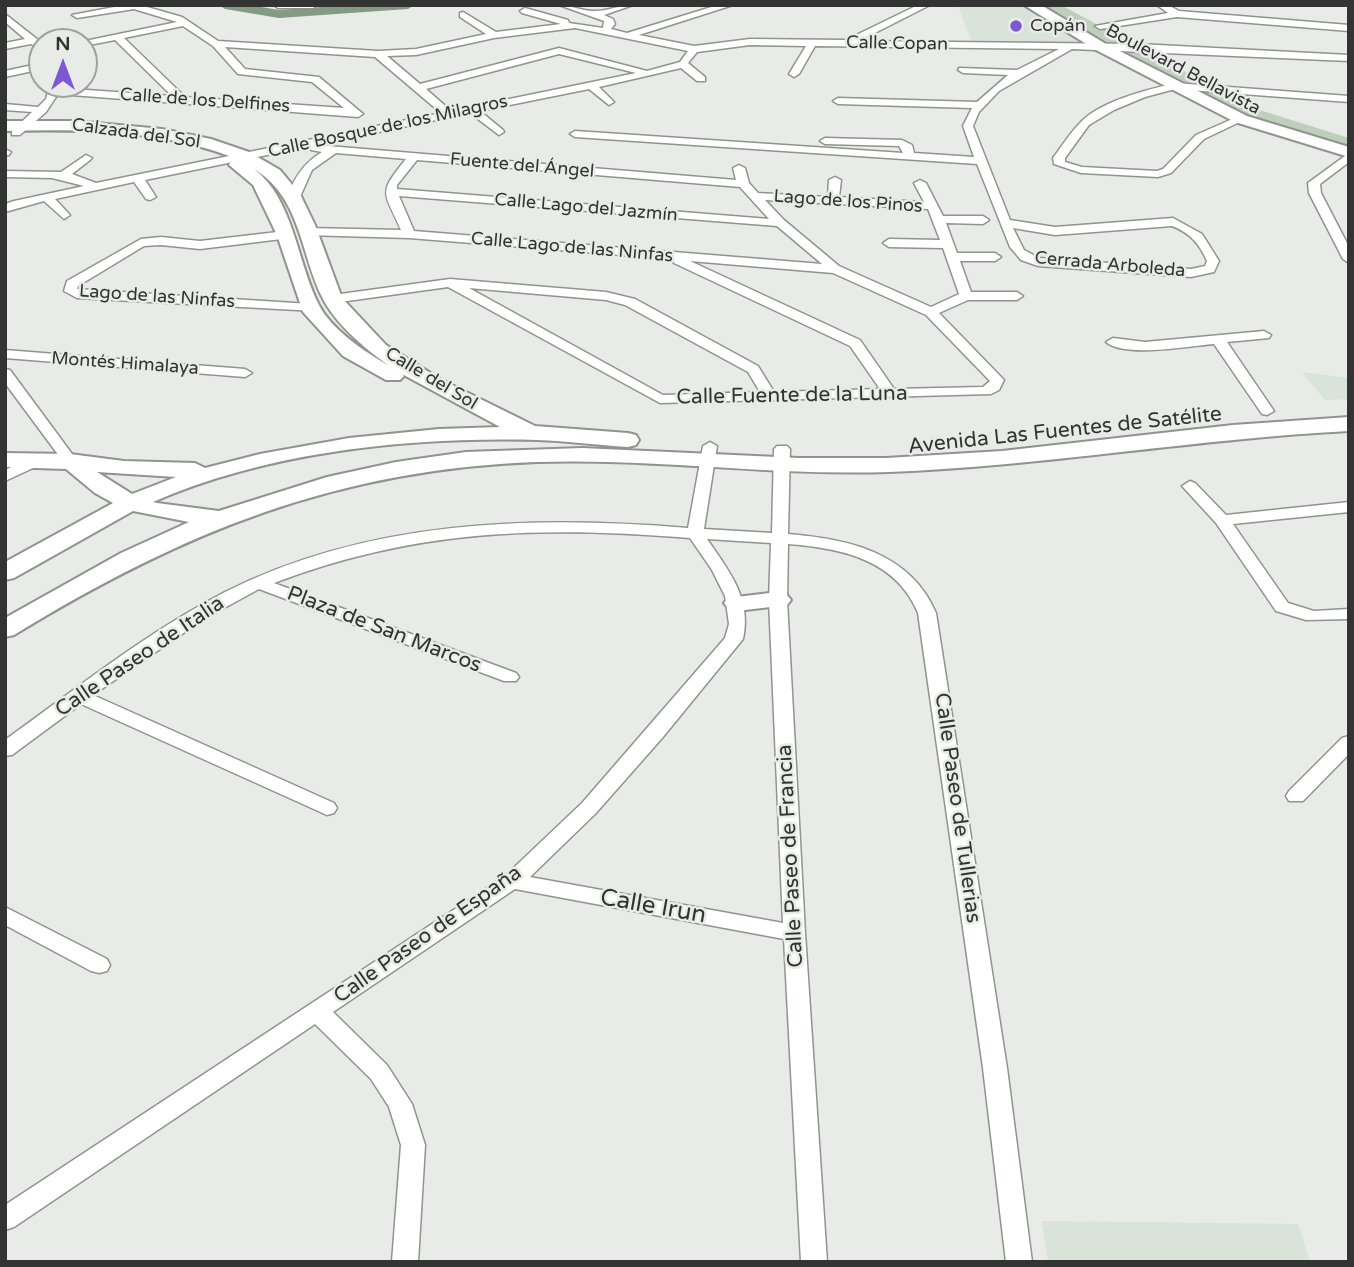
<!DOCTYPE html>
<meta charset="utf-8">
<style>
body{margin:0}
#map{position:relative;width:1354px;height:1267px;overflow:hidden;background:#e8ebe7;font-family:"Varela Round",sans-serif}
canvas{display:block}
.frame{position:absolute;inset:0;border:7px solid #323332;pointer-events:none}
.north{position:absolute;left:28px;top:28px;width:70px;height:70px;box-sizing:border-box;background:#e8ebe7;border:2px solid #9fa19f;border-radius:50%;rotate:0deg;font-size:19px;font-weight:700;line-height:28px;text-align:center;color:#323332}
.north::after{content:'';display:block;margin:auto;width:24px;height:32px;background:#7c59d3;clip-path:polygon(50% 0,100% 100%,50% 72%,0 100%)}
</style>
<div id="map">
<canvas width="1354" height="1267"></canvas>
<div class="frame"></div>
<div class="north">N</div>
</div>
<script>
const g = document.querySelector('canvas').getContext('2d');
g.lineJoin = 'round';
function fill(path, color) {
  g.fillStyle = color;
  g.fill(path, 'evenodd');
}
function strokePath(path, color, width, dash) {
  g.strokeStyle = color;
  g.lineWidth = width;
  g.lineCap = dash ? 'butt' : 'round';
  g.setLineDash(dash || []);
  g.stroke(path);
}
function write(font, color, halo, rows, align = 'center') {
  g.font = font + ' "Varela Round",sans-serif';
  g.lineWidth = 5;
  g.setLineDash([]);
  g.textBaseline = 'middle';
  g.strokeStyle = halo;
  g.fillStyle = color;
  for (const [text, x, y, turn = 0] of rows) {
    g.save();
    g.translate(x, y);
    g.rotate((+turn || 0) * Math.PI / 180);
    g.textAlign = isNaN(turn) ? turn : align;
    if (halo) g.strokeText(text, 0, 0);
    g.fillText(text, 0, 0);
    g.restore();
  }
}
const built = new Path2D(`
 M955 5H1031L1101 47 973 45 959 8Z
 M1302 372 1349 378V399L1325 400Z
 M1042 1221 1298 1224 1310 1262H1048Z`);
const green = new Path2D(`
 M1031 5H1061L1250 107 1349 138V152L1241 119Z`);
const canal = new Path2D(`
 M219 5H250L279 10 349 5H414L408 9 279 18 225 9Z`);
const street = new Path2D(`
 M125 5H140L182 17 218 41 378 51 416 49 486 34 460 17V13L463 12 496 32 561 24 522 13 520 11 525 8 568 20 569 23 603 28 604 21 559 5C571 5 581 11 593 11 604 12 620 5 633 5L604 15 613 19 615 24 611 29 627 33 718 5H733L639 35 694 46 750 39 846 40 918 5H930L859 41 1139 44 1349 55V61L1072 49 999 91 979 112 973 126 1010 220 1055 227 1173 218 1202 234 1219 261 1214 272 1191 277 1038 266 1021 260 1010 247 977 164 575 137 570 134 575 131 903 153 899 146 825 144 820 141 825 138 902 140 912 145 914 153 974 157 963 126 972 108 838 104 833 101 838 98 977 102 1008 75 963 73 958 70 959 68 1017 70 1059 49 815 46 799 74 794 77 789 74 806 46 750 45 697 52 688 63 705 77V81H697L681 68 599 87 614 102 609 105 589 89 480 111 503 130 504 132 499 135 470 113 316 145 736 180 733 168 739 165 745 168 749 183 758 193 828 197 829 180 835 177 841 180 839 197 924 202 914 183 920 180 926 183 943 216H983L989 220 983 224 946 223 957 253H995L1001 257 995 261H960L971 292H1017L1023 296 1017 300H968L939 313 1004 380 999 390 991 394 660 403 448 287 333 303 326 299 333 295 450 279 606 292 635 299 758 366 774 392 880 389 850 346 674 263 672 259 409 238 304 235 302 232 308 228 401 230C384 190 377 195 406 159L336 153 312 170 300 197 294 200 288 197C294 177 304 163 322 152L311 150V146L145 180 156 197 150 200 146 199 134 182 55 199 70 215 64 219 44 201 5 212V204L14 201 84 186 52 178 5 177V171L61 172 86 155 92 158 90 160 72 174 96 183 441 113 375 57 225 47 245 69 319 77 363 114 358 117 58 94 46 112 20 135H12V131L32 112 5 110V104L38 107 46 99 50 84H60L59 88 172 96 115 40 84 46V42H80L177 22 134 9 77 18 72 15ZM183 26 213 46 238 74 312 82 344 108 185 97 124 38ZM575 28 688 51 680 62 647 71 559 48 420 84 387 56 416 55 494 38ZM559 54 636 73 451 111 426 89ZM417 160 740 187 769 219 397 189V185ZM399 196 777 226 822 264 414 231ZM765 200 928 209 940 240 889 239 883 243 889 247 943 248 959 294 931 307 839 266 784 220ZM1172 226C1190 233 1199 243 1207 261L1205 266 1191 269 1039 258 1024 250 1013 228 1055 235ZM690 261 833 273 926 315 990 381 983 387 894 389 860 340ZM469 288 606 300 625 305 748 372 760 392 663 395Z
 M274 5H317L313 8H278Z
 M1157 5H1168L1179 11 1349 25V31L1177 17 1100 29 1095 26 1168 13Z
 M5 14 42 43V51L31 44 5 49V43L25 39 5 22Z
 M42 63V69L5 77V71Z
 M1175 83 1349 96V102L1175 89 1145 97 1114 110 1089 125 1065 158V162L1082 167 1157 171 1163 169 1196 135 1237 117 1246 119 1204 139 1171 173 1158 177 1081 173 1054 164 1053 158C1062 146 1070 133 1080 123 1100 101 1147 90 1175 83Z
 M5 149 11 152 9 155 5 156Z
 M1349 153V162L1320 184 1321 193 1349 247V263L1343 259 1309 193 1308 183Z
 M286 231 290 232V238L200 249 161 245 144 246 78 286 77 289 310 304 317 308 315 311 77 298 64 291 67 281 141 239 161 237 200 241Z
 M1264 331 1271 335 1269 338 1227 342 1274 411 1267 415 1262 414 1214 344C1190 346 1125 358 1106 342L1113 338 1145 342Z
 M5 350 245 369 252 373 245 377 5 358Z
 M5 369 10 370 75 458 78 461 75 464H65L5 383Z
 M710 442 717 446 704 529 772 533 774 449 777 446H787L790 449 788 534C848 539 910 552 936 613L1007 1068 1032 1262H1006L983 1068 918 613C896 559 840 548 788 544L787 600 805 933 827 1262H801L784 939 515 889 333 1012 387 1065 412 1104 425 1145 418 1262H392L401 1145 389 1107 371 1079 315 1024 14 1227 5 1230V1205L505 876 582 803 725 638 729 624 725 596 712 570 690 538C542 526 415 529 274 583L516 673 519 677 516 681H504L259 589 204 619 93 695 334 803 337 808 334 813 327 815 81 704 12 755 5 756V740C76 689 147 632 225 592 368 520 532 515 688 528L703 446ZM707 539 771 543 769 600 783 923 530 877 596 813 663 737 743 639C752 599 729 571 707 539Z
 M41 454 49 459 46 462 5 481V470Z
 M1190 481 1195 483 1226 515 1349 502V512L1233 524 1288 603 1314 611 1349 609V619L1306 620 1276 611 1216 523 1182 486Z
 M1349 736V754L1303 801H1289L1286 796 1289 791 1342 738Z
 M5 907 107 959 110 965 107 971 99 973 91 971 5 925Z`);
const secondary = new Path2D(`
 M1024 5H1041L1106 44 1247 116 1349 147V157L1235 122 1096 50Z
 M5 121H75L162 129 211 139 249 152 280 170 300 194 315 225 342 298 386 345 440 379 535 426 628 433 636 435 639 440 636 445 628 447C598 445 567 441 537 440 410 437 270 451 153 502L157 503 219 511 327 477 396 462 466 452 582 448 799 458H886L1002 451 1233 425 1349 417V431C1195 439 1043 466 889 472 772 476 655 458 537 462 338 469 182 532 14 635L5 637V618L121 553 189 522 133 511 14 578 5 580V562L113 503 95 493 66 469 5 467V453L70 454 124 461 195 463 205 468 260 454 349 438 439 429 500 427 402 374 404 376 400 380H386L343 356 303 312 277 235 253 185 229 165 231 161 239 160C166 130 83 129 5 131ZM254 169C300 197 300 250 321 295 334 323 363 347 388 365 365 352 331 329 319 305 297 263 294 199 254 169ZM97 472 176 477 132 494Z
 M778 592 787 595 791 600 787 605 737 611 728 608 724 603 728 598Z`);
const markers = [
 [1016,26,7,"#7c59d3"]
];
const farPoinames = [
 ["Copán",1030,26]
];
const farStreetnames = [
 ["Calle Copan",897,44,1],
 ["Boulevard Bellavista",1183,70,28],
 ["Calle de los Delfines",205,101,4],
 ["Calle Bosque de los Milagros",388,127,-12],
 ["Calzada del Sol",136,134,8],
 ["Fuente del Ángel",522,166,5],
 ["Lago de los Pinos",848,202,4],
 ["Calle Lago del Jazmín",586,208,5],
 ["Calle Lago de las Ninfas",572,248,5],
 ["Cerrada Arboleda",1110,265,5],
 ["Lago de las Ninfas",157,297,4],
 ["Montés Himalaya",125,364,4],
 ["Calle del Sol",431,379,31]
];
const streetNames = [
 ["Calle Fuente de la Luna",792,396,-1],
 ["Avenida Las Fuentes de Satélite",1065,431,-6],
 ["Plaza de San Marcos",384,630,21],
 ["Calle Paseo de Italia",140,657,-34],
 ["Calle Paseo de Tullerias",957,808,82],
 ["Calle Paseo de Francia",791,856,-93],
 ["Calle Paseo de España",428,935,-35]
];
const nearStreetnames = [
 ["Calle Irun",653,907,10]
];
fill(built, '#dae3d9');
fill(green, '#becfbc');
fill(canal, '#839b82');
strokePath(street, '#90938f', 3);
strokePath(secondary, '#90938f', 4);
fill(street, '#fff');
fill(secondary, '#fff');
for (const [x, y, r, color] of markers) {
  const dot = new Path2D();
  dot.arc(x, y, r, 0, 2 * Math.PI);
  g.fillStyle = color;
  g.fill(dot);
  strokePath(dot, '#e8ebe7', 2.5);
}
write('18px', '#323332', '#e8ebe7', farPoinames, 'left');
write('18px', '#323332', '#e8ebe7', farStreetnames);
write('21px', '#323332', '#e8ebe7', streetNames);
write('24px', '#323332', '#e8ebe7', nearStreetnames);
</script>
